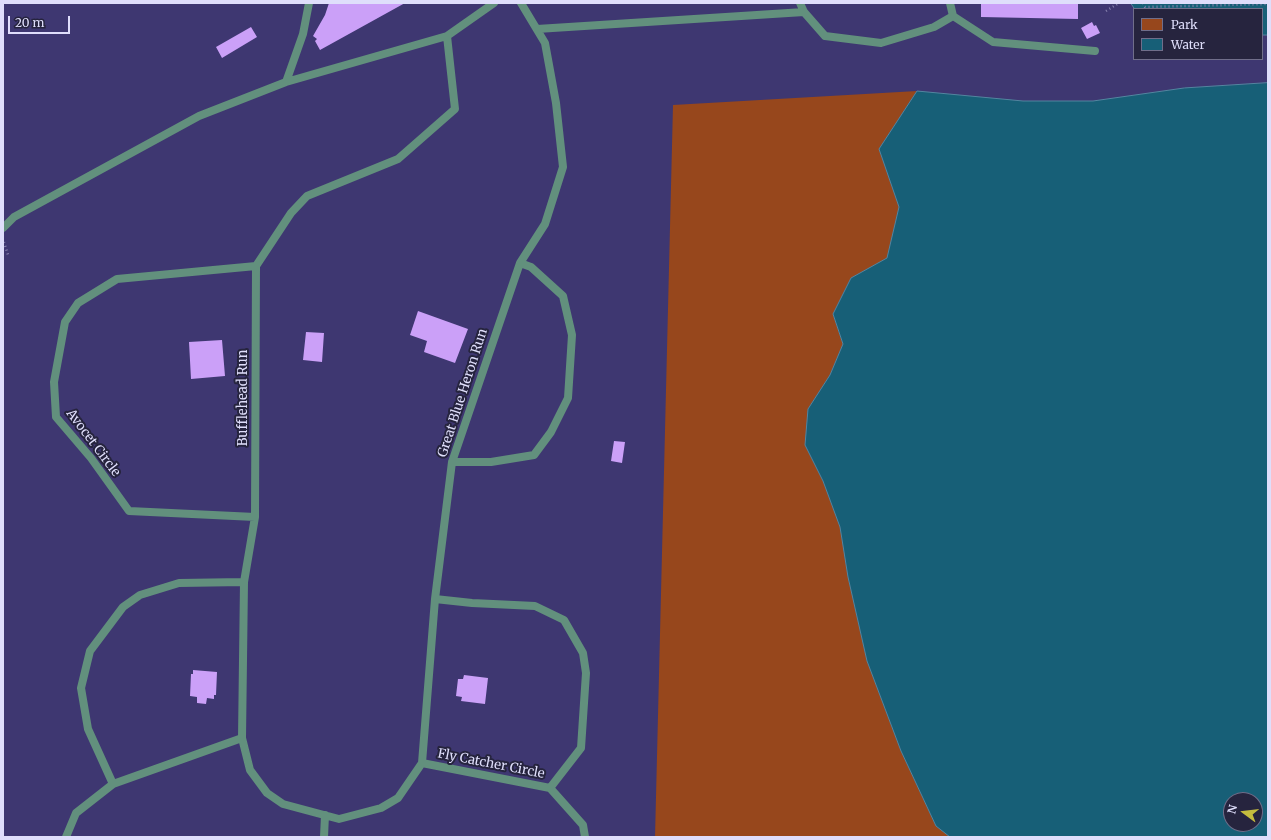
<!DOCTYPE html>
<style>
body{margin:0}
#map{position:relative;width:1271px;height:840px;overflow:hidden;background:#3e3771;font-family:Merriweather,serif}
canvas{display:block}
.frame{position:absolute;inset:0;border:4px solid #dfdefb;pointer-events:none}
.legend{position:absolute;left:1133px;top:8px;width:130px;height:52px;box-sizing:border-box;background:#26243e;border:1px solid #706e8a;margin:0;padding:5px 7px;list-style:none;font-size:12px;color:#dfdefb}
.legend li{display:flex;align-items:center;gap:8px;height:20px}
.legend b{width:20px;border:1px solid #706e8a}
.north{position:absolute;left:1223px;top:792px;width:40px;height:40px;box-sizing:border-box;background:#26243e;border:1px solid #706e8a;border-radius:50%;rotate:285deg;font-size:11px;font-weight:700;line-height:16px;text-align:center;color:#dfdefb}
.north::after{content:'';display:block;margin:auto;width:14px;height:18px;background:#c4bc3e;clip-path:polygon(50% 0,100% 100%,50% 72%,0 100%)}
.scale{position:absolute;left:8px;top:16px;width:62px;height:18px;box-sizing:border-box;border:2px solid #dfdefb;border-top:0;padding-left:5px;font-size:12px;line-height:14px;white-space:nowrap;color:#dfdefb;-webkit-text-stroke:3px #26243e;paint-order:stroke}
</style>
<div id="map">
<canvas width="1271" height="840"></canvas>
<div class="frame"></div>
<ul class="legend">
<li><b style="height:11px;background:#97471c"></b>Park</li>
<li><b style="height:11px;background:#175f77"></b>Water</li>
</ul>
<div class="north">N</div>
<div class="scale">20 m</div>
</div>
<script>
const g = document.querySelector('canvas').getContext('2d');
g.lineJoin = 'round';
function fill(path, color) {
  g.fillStyle = color;
  g.fill(path, 'evenodd');
}
function strokePath(path, color, width, dash) {
  g.strokeStyle = color;
  g.lineWidth = width;
  g.lineCap = dash ? 'butt' : 'round';
  g.setLineDash(dash || []);
  g.stroke(path);
}
function write(font, color, halo, rows, align = 'center') {
  g.font = font + ' Merriweather,serif';
  g.lineWidth = 4;
  g.setLineDash([]);
  g.textBaseline = 'middle';
  g.strokeStyle = halo;
  g.fillStyle = color;
  for (const [text, x, y, turn = 0] of rows) {
    g.save();
    g.translate(x, y);
    g.rotate((+turn || 0) * Math.PI / 180);
    g.textAlign = isNaN(turn) ? turn : align;
    if (halo) g.strokeText(text, 0, 0);
    g.fillText(text, 0, 0);
    g.restore();
  }
}
const green = new Path2D(`
 M917 91 879 149 899 207 887 259 851 278 833 314 843 344 830 375 808 409 805 445 823 481 840 527 848 577 867 661 901 751 936 826 950 837H655L673 105Z`);
const water = new Path2D(`
 M1131 3H1268V35H1262V9H1135Z
 M1268 83V837H950L936 826 901 751 867 661 848 577 840 527 823 481 805 445 808 409 830 375 843 344 833 314 851 278 887 258 899 207 879 149 917 91 1023 101H1093L1184 88ZM1231 800H1255V824H1231Z`);
const building = new Path2D(`
 M329 3H405L320 50 315 41 317 39 313 36 325 15Z
 M981 3H1078V19L981 17Z
 M1092 22 1094 26 1096 25 1100 33 1087 39 1081 28Z
 M251 27 257 37 222 58 216 47Z
 M418 311 468 329 455 363 424 352 427 341 410 335Z
 M306 332 324 333 322 362 303 360Z
 M222 340 225 376 191 379 189 342Z
 M614 441 625 442 622 463 611 461Z
 M193 670 217 672 216 695H214V699L207 698 206 704 197 703V697L190 696 191 674H193Z
 M464 675 488 678 485 704 461 701 462 697 456 696 458 679H463Z`);
const path = new Path2D(`
 M1143 3 1145 7 1268 4
 M1106 11 1119 3
 M4 242 8 255`);
const lane = new Path2D(`
 M800 3 804 12 825 36 881 43 934 27 953 16 950 3
 M953 16 993 42 1095 51
 M537 29 804 12
 M447 36 455 109 398 159 307 196 291 213 256 266 255 517 244 582 242 738 250 770 267 793 283 804 339 819 381 808 398 798 422 763 435 599 452 462 520 263 545 224 563 167 556 103 545 43 521 3
 M286 82 303 34 309 3
 M3 228 14 217 199 116 286 82 447 36 494 3
 M452 462H491L534 455 551 432 568 398 572 335 563 296 531 267 520 263
 M255 517 129 511 91 458 56 417 54 382 65 322 78 303 117 279 256 266
 M435 599 472 603 535 606 564 620 583 653 586 673 581 748 550 788
 M422 763 550 788
 M113 784 88 729 81 688 90 651 123 607 140 595 179 583 244 582
 M550 788 583 825 585 837
 M66 837 76 813 113 784 242 738
 M324 837 325 815`);
const streetNames = [
 ["Great Blue Heron Run",463,393,-72],
 ["Bufflehead Run",243,398,-90],
 ["Avocet Circle",93,443,53],
 ["Fly Catcher Circle",491,764,11]
];
fill(green, '#97471c');
fill(water, '#175f77');
strokePath(water, '#53859f', 1);
fill(building, '#cba0f8');
strokePath(path, '#8782af', 2.5, [1, 3]);
strokePath(lane, '#62907d', 8);
write('13px', '#dfdefb', '#26243e', streetNames);
</script>
